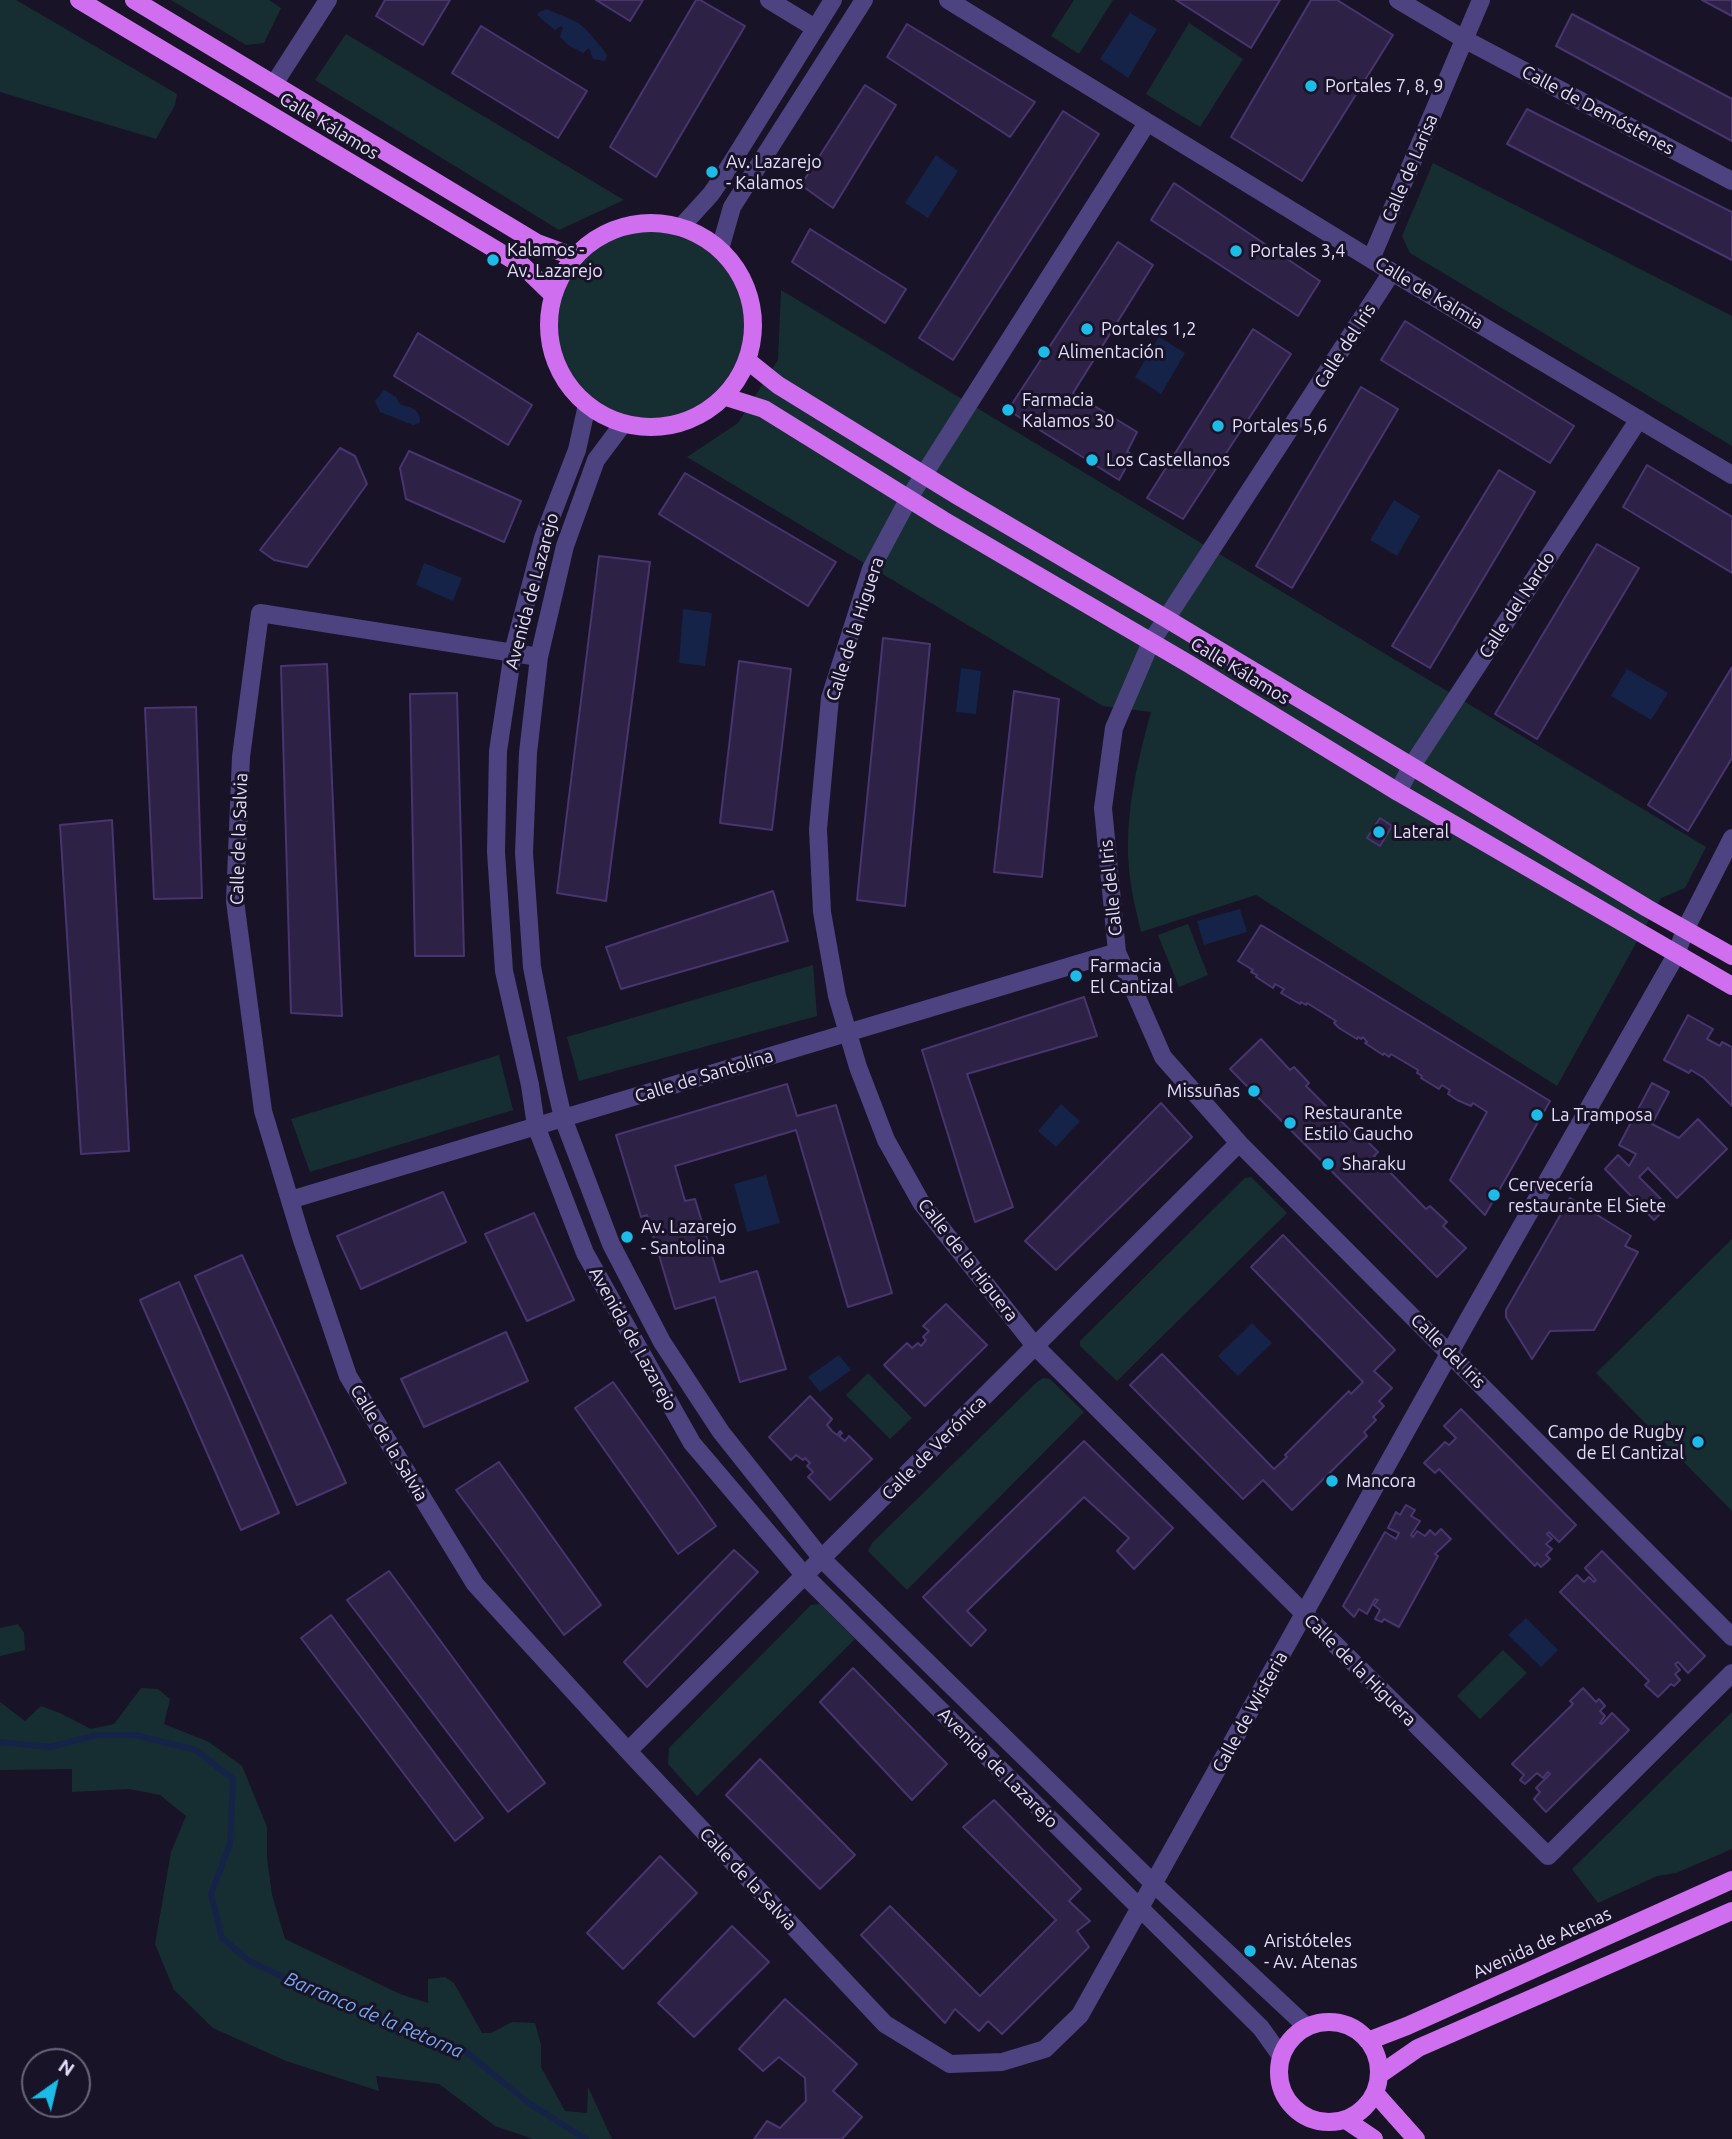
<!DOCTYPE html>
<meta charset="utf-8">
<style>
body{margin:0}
#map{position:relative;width:1732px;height:2139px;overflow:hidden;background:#191327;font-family:Ubuntu,sans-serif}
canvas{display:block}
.north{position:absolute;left:21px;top:2048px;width:70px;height:70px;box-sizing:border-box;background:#191327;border:2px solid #6a647c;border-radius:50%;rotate:34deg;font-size:19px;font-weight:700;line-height:28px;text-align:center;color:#e4ddfb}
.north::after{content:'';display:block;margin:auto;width:24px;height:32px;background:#1dbbe7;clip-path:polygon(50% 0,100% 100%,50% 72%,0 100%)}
</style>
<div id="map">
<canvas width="1732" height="2139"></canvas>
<div class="north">N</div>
</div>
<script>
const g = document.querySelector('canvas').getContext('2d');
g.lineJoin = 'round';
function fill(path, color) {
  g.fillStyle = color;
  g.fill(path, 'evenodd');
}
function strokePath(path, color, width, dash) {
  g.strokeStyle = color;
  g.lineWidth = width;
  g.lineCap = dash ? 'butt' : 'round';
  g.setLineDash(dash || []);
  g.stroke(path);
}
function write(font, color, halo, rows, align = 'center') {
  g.font = font + ' Ubuntu,sans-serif';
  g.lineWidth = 6;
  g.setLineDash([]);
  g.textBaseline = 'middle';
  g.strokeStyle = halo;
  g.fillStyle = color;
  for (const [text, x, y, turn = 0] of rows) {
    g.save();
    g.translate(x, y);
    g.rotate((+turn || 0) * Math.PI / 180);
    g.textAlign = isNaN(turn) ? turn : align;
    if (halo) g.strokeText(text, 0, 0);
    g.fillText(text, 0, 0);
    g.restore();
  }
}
const green = new Path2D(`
 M0 0H16L177 94 175 105 156 139 0 92Z
 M171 0H269L281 8 264 43 246 45Z
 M1074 0H1113L1079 54 1051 36Z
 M1189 23 1243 59 1200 127 1146 94Z
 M346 34 624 200 559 230 315 80Z
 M1433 163 1732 316V446L1410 253 1402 236Z
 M558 325a93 93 0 1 1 186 0a93 93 0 1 1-186 0Z
 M781 290 1706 847 1685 888 1661 898 1557 1086 1256 895 1141 932C1137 914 1132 896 1130 878 1123 821 1136 767 1151 712L1103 706 687 457 738 423 778 360Z
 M1188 924 1208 975 1179 987 1158 935Z
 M813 965 817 1016 579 1081 567 1037Z
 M499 1055 513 1110 310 1172 291 1119Z
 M1251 1177 1287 1213 1117 1381 1080 1346V1341L1245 1178Z
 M1732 1239V1511L1596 1373Z
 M868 1373 912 1418 890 1439 846 1395Z
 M1043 1378 1050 1379 1084 1412 907 1590 868 1551 872 1543 1037 1382Z
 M820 1604 855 1639 697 1796 668 1764 669 1748 811 1605Z
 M18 1624 24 1633 25 1650 0 1656V1628Z
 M1503 1650 1527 1673 1480 1719 1457 1696Z
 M141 1688 158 1689 170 1699 164 1724 209 1742 242 1766 267 1827V1858L272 1895 285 1939 400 1994 428 2003V1979L445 1977 454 1983 482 2033H491L512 2022 535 2023 541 2045V2067L565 2111 587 2113 588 2087 612 2139H533L495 2126 439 2084 376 2076 379 2091 286 2061 213 2028 174 1990 155 1944 171 1852 186 1816 160 1795 129 1789 72 1792V1769L0 1770V1702L25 1721 41 1706 60 1713 91 1729 114 1724Z
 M1732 1712V1849L1676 1873 1657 1876 1598 1903 1572 1869Z`);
const water = new Path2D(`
 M546 9C555 13 575 20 581 25 590 32 600 46 607 55L605 61 593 59 589 48 583 53 568 45 560 37 563 28 561 26 555 30 537 15 539 12Z
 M1130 13 1157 29 1128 78 1100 59Z
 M936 155 958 171 928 218 905 203Z
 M1159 337 1185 353 1161 394 1135 377Z
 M384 390 396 397 400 404C411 408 421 409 420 423L413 425 380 412 375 401Z
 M1394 500 1420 516 1397 556 1370 540Z
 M424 563 462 578 453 601 416 585Z
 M683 609 712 613 705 666 679 663Z
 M961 668 981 671 976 714 956 712Z
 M1627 669 1668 693 1651 720 1611 696Z
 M1240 909 1247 932 1204 945 1197 921Z
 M1061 1104 1080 1121 1056 1147 1038 1131Z
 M766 1175 780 1223 747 1232 734 1184Z
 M1252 1323 1272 1343 1238 1376 1218 1356Z
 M839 1355 851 1370 820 1392 808 1377Z
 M1526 1618 1558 1650 1541 1667 1508 1635Z`);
const stream = new Path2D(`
 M0 1742 50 1747 97 1735H135L196 1750 233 1779 230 1844 211 1894 222 1938 249 1961 390 2026 465 2051 530 2104 586 2139`);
const building = new Path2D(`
 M385 0H450L423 45 376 16Z
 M596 0H643L630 21Z
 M696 0H700L745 26 656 177 610 147Z
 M1176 0H1280L1251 48Z
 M1311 0H1337L1393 35 1302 181 1231 137Z
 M1702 0H1732V16Z
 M1572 14 1732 99V141L1556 46Z
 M907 24 1035 102 1010 137 887 57Z
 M481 26 587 91 558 138 452 73Z
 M865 85 896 105 833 208 801 185Z
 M1527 109 1732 212V260L1507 144Z
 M1063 111 1099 134 953 360 919 338Z
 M1174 183 1320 281 1298 316 1151 220Z
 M810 229 906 289 885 323 792 262Z
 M1118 242 1153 265 1073 393 1137 432 1127 452 1133 455 1119 480 1008 410Z
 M1405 321 1574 426 1550 463 1381 360Z
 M1253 329 1291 354 1183 519 1147 498Z
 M418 333 532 405 508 445 394 376Z
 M1361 387 1398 409 1292 588 1256 566Z
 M340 448 355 456 367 484 307 567 274 560 260 550Z
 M409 451 521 501 504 542 406 499 400 468Z
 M1647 465 1732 517V573L1623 507Z
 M1499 470 1535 492 1430 668 1392 646Z
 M685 473 836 562 808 606 659 514Z
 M1597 544 1639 568 1537 739 1495 714Z
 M599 556 650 562 606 901 557 893Z
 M883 638 930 644 905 906 857 900Z
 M739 661 791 669 772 830 720 823Z
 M327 664 342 1016 291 1013 281 666Z
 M1732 667V758L1688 831 1648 805Z
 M1014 691 1059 699 1042 877 994 872Z
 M457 693 464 956H415L410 694Z
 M196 707 202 898 154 899 145 708Z
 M1380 818 1392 826 1380 846 1367 838Z
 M112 820 129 1151 81 1154 60 825Z
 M773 891 788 941 621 989 606 947Z
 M1261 925 1550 1101 1485 1215 1450 1180 1487 1112 1473 1103 1471 1106 1457 1100 1448 1094 1450 1090 1442 1085 1439 1089 1421 1078 1422 1076 1417 1073 1418 1070 1391 1054 1389 1057 1384 1053 1383 1055 1365 1043 1367 1042 1363 1037 1361 1039 1358 1037 1357 1039 1339 1028 1334 1023 1336 1021 1307 1003 1306 1005 1301 1002 1300 1004 1281 993 1284 989 1275 984 1273 988 1256 977 1257 975 1251 972 1253 970 1238 961Z
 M1084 997 1097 1036 967 1074 1013 1207 975 1222 922 1050Z
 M1688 1015 1713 1029 1707 1039 1720 1046 1722 1042 1732 1047V1106L1704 1078 1691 1070 1689 1073 1664 1060Z
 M1261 1039 1290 1070 1294 1067 1309 1083 1306 1086 1352 1132 1354 1131 1356 1137 1358 1135 1362 1136 1378 1152 1374 1156 1426 1209 1430 1206 1447 1222 1443 1226 1466 1248 1437 1277 1230 1069Z
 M1652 1083 1669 1092 1652 1124 1679 1138 1698 1119 1727 1149 1677 1198 1648 1168 1639 1177 1668 1206 1654 1220 1605 1169 1618 1155 1629 1166 1636 1154 1619 1145Z
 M787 1084 797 1116 836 1105 892 1293 848 1307 796 1130 675 1166 685 1201 695 1199 720 1282 757 1271 786 1369 740 1382 715 1297 675 1309 647 1215 641 1217 616 1135Z
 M1161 1103 1192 1137 1056 1270 1025 1241Z
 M443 1192 466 1242 361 1289 337 1236Z
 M1570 1198 1631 1236 1625 1246 1638 1252 1594 1330 1550 1331 1532 1359 1506 1317V1310Z
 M534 1213 574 1300 527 1321 485 1234Z
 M1283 1235 1395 1350 1374 1371 1392 1388 1379 1401 1384 1406 1373 1417 1376 1420 1364 1432 1367 1436 1292 1510 1263 1480 1243 1499 1130 1385 1162 1354 1274 1469 1287 1457 1285 1455 1349 1391 1351 1394 1363 1382 1251 1267Z
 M242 1255 346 1483 297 1505 195 1276Z
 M179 1282 279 1513 241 1530 140 1300Z
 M946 1304 987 1345 925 1406 884 1365 907 1343 912 1348 918 1343 921 1346 926 1340 923 1337 929 1331 923 1326Z
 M506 1332 528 1381 424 1427 401 1379Z
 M613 1382 716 1526 678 1554 575 1408Z
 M810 1396 832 1419 827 1425 832 1431 837 1435 840 1431 842 1433 839 1436 845 1441 849 1436 872 1459 830 1500 808 1477 813 1472 807 1466 810 1463 805 1458 803 1460 796 1455 791 1460 769 1437Z
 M1461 1409 1576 1525 1559 1542 1549 1532 1547 1534 1552 1539 1546 1544 1552 1549 1546 1555 1550 1559 1541 1567 1537 1563 1535 1566 1439 1469 1435 1473 1424 1463 1445 1442 1449 1445 1456 1438 1444 1426Z
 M1084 1441 1173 1528 1134 1569 1117 1551 1129 1538 1084 1497 967 1611 986 1630 971 1646 923 1597Z
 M499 1462 601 1605 564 1635 456 1490Z
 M1406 1505 1415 1510 1411 1516 1420 1521 1411 1535 1413 1537 1417 1531 1425 1536 1430 1530 1435 1535 1441 1529 1451 1539 1435 1554 1438 1556 1399 1627 1384 1619 1382 1622 1375 1619 1380 1610 1374 1605 1378 1600 1375 1599 1367 1614 1359 1609 1354 1617 1343 1606 1385 1532 1396 1539 1399 1533 1388 1528 1396 1512 1400 1515Z
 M734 1550 758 1572 647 1687 624 1662Z
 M1602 1551 1705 1656 1688 1673 1678 1662 1675 1664 1680 1670 1675 1674 1680 1680 1674 1686 1671 1684 1658 1697 1645 1685 1649 1681 1560 1592 1577 1575 1584 1582 1589 1577 1594 1582 1596 1580 1585 1568Z
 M389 1571 545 1783 508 1812 347 1600Z
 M331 1615 483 1818 455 1841 301 1638Z
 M853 1668 947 1764 912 1800 820 1702Z
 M1583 1688 1596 1702 1599 1699 1605 1706 1600 1711 1605 1716 1600 1723 1602 1724 1612 1713 1629 1730 1546 1812 1534 1799 1540 1792 1536 1788 1550 1774 1548 1772 1543 1778 1537 1773 1525 1784 1520 1780 1524 1775 1512 1764 1573 1704 1570 1701Z
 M760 1759 855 1855 820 1889 726 1795Z
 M994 1800 1081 1889 1069 1901 1090 1921 1077 1931 1089 1947 1002 2034 988 2021 979 2031 955 2009 945 2023 861 1935 890 1906 980 1996 1056 1920 963 1827Z
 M660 1856 697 1893 623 1969 587 1933Z
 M732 1926 769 1962 694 2037 658 2003Z
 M785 1999 857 2064 833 2091 862 2117 842 2139H754L767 2121 780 2128 806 2101 805 2078 779 2057 763 2071 739 2049Z`);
const minor = new Path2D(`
 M769 0 815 28
 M948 0 1392 272 1732 475
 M1398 0 1464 39 1732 181
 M274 84 328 0
 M1147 123 909 498 871 569 830 698 818 829 822 912 837 996 858 1067 886 1140 922 1204 1035 1346 1548 1856 1732 1673
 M681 227 711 194 722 178 833 0
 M720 249 732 207 864 0
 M1371 259 1481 0
 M1392 272 1151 642 1114 728 1103 808 1117 952 1163 1057 1239 1143 1732 1637
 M587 405 577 450 543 538 513 652 498 751 496 852 504 971 530 1085 536 1126 585 1253 692 1443 805 1576 1261 2028 1281 2056
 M623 424 596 460 565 546 539 657 528 753 524 853 532 967 554 1079 563 1118 611 1244 662 1342 721 1432 822 1559 1154 1884 1307 2027
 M539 657 260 613 241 757 235 901 263 1111 301 1237 348 1376 475 1584 628 1751 885 2024 950 2064 1002 2062 1045 2049 1080 2015 1468 1320 1676 955 1685 930 1732 838
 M1398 792 1411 767 1639 419
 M290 1200 1117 952
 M628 1751 1239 1143`);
const major = new Path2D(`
 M79 0 523 266 553 295
 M134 0 537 243 575 257
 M549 325a102 102 0 1 1 204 0a102 102 0 1 1-204 0Z
 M748 361 778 385 958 496 1167 619 1647 908 1732 956
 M726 397 764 409 943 520 1189 664 1398 792 1732 986
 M1279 2072a50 50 0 1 1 100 0a50 50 0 1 1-100 0Z
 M1368 2041 1407 2026 1732 1880
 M1379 2075 1418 2048 1732 1911
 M1375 2093 1416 2139
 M1346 2120 1374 2139`);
const markers = [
 [1311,86,7,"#1dbbe7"],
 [712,172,7,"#1dbbe7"],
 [1236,251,7,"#1dbbe7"],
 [493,260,7,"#1dbbe7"],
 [1087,329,7,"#1dbbe7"],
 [1044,352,7,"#1dbbe7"],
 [1008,410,7,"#1dbbe7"],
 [1218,426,7,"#1dbbe7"],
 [1092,460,7,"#1dbbe7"],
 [1379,832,7,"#1dbbe7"],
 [1076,976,7,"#1dbbe7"],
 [1254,1091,7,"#1dbbe7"],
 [1537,1115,7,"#1dbbe7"],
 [1290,1123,7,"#1dbbe7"],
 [1328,1164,7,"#1dbbe7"],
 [1494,1195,7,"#1dbbe7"],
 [627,1237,7,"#1dbbe7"],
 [1698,1442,7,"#1dbbe7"],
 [1332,1481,7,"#1dbbe7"],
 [1250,1951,7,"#1dbbe7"]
];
const poiNames = [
 ["Portales 7, 8, 9",1325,86],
 ["Av. Lazarejo",726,162],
 ["- Kalamos",726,183],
 ["Kalamos -",507,250],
 ["Av. Lazarejo",507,271],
 ["Portales 3,4",1250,251],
 ["Portales 1,2",1101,329],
 ["Alimentación",1058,352],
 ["Farmacia",1022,400],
 ["Kalamos 30",1022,421],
 ["Portales 5,6",1232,426],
 ["Los Castellanos",1106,460],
 ["Lateral",1393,832],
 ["Farmacia",1090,966],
 ["El Cantizal",1090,987],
 ["Missuñas",1240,1091,"right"],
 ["Restaurante",1304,1113],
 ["Estilo Gaucho",1304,1134],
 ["La Tramposa",1551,1115],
 ["Sharaku",1342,1164],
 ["Cervecería",1508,1185],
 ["restaurante El Siete",1508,1206],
 ["Av. Lazarejo",641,1227],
 ["- Santolina",641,1248],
 ["Campo de Rugby",1684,1432,"right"],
 ["de El Cantizal",1684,1453,"right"],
 ["Mancora",1346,1481],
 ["Aristóteles",1264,1941],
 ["- Av. Atenas",1264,1962]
];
const streetNames = [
 ["Calle de Demóstenes",1598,110,28],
 ["Calle Kálamos",329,126,31],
 ["Calle de Larisa",1410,168,-67],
 ["Calle de Kalmia",1429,293,31],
 ["Calle del Iris",1345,346,-57],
 ["Avenida de Lazarejo",532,591,-75],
 ["Calle del Nardo",1517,605,-57],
 ["Calle de la Higuera",855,629,-72],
 ["Calle Kálamos",1240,671,31],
 ["Calle de la Salvia",239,839,-88],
 ["Calle del Iris",1111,888,-96],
 ["Calle de Santolina",704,1076,-17],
 ["Calle de la Higuera",968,1260,52],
 ["Avenida de Lazarejo",633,1339,61],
 ["Calle del Iris",1448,1351,45],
 ["Calle de la Salvia",389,1443,59],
 ["Calle de Verónica",934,1448,-45],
 ["Calle de la Higuera",1360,1670,45],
 ["Calle de Wisteria",1250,1712,-61],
 ["Avenida de Lazarejo",998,1768,45],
 ["Calle de la Salvia",748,1879,47],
 ["Avenida de Atenas",1542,1943,-24]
];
const waterNames = [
 ["Barranco de la Retorna",374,2015,23]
];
fill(green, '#162e31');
fill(water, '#152349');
strokePath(stream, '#152349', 6);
fill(building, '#2d2146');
strokePath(building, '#483570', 2);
strokePath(minor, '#4d4381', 18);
strokePath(major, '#cf6ff0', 18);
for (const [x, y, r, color] of markers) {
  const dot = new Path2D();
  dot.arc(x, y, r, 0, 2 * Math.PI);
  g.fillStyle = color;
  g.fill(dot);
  strokePath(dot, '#191327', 2.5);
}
write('18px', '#e4ddfb', '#191327', poiNames, 'left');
write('18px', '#e4ddfb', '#191327', streetNames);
write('italic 19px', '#75a9f0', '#191327', waterNames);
</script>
